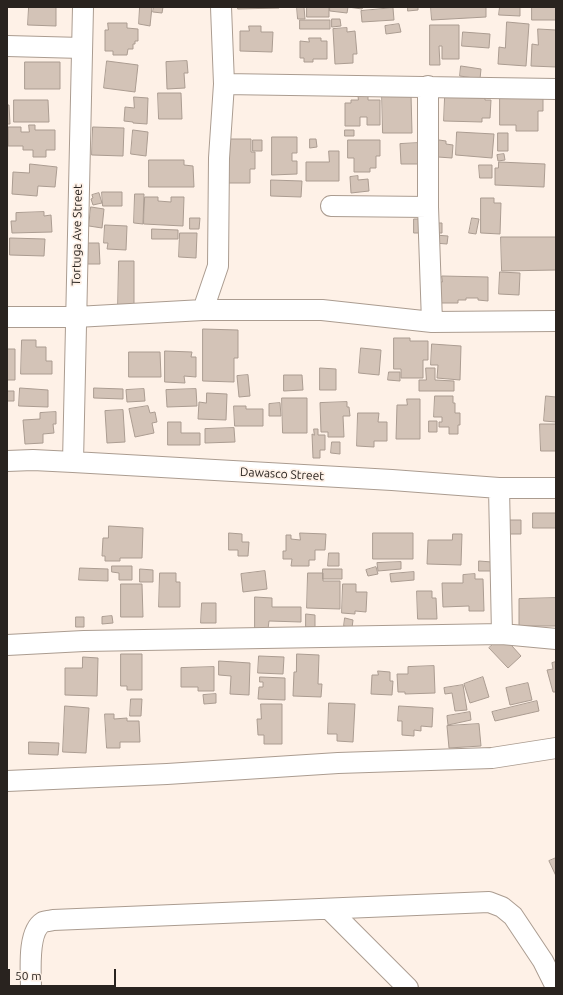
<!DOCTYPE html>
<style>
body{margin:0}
#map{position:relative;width:563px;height:995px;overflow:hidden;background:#fef1e7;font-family:Ubuntu,sans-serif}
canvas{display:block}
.frame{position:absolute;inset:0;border:8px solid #29231f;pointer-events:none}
.scale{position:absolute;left:8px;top:969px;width:108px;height:18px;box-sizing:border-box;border:2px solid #29231f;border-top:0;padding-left:5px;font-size:12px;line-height:14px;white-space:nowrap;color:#29231f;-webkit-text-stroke:3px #fef1e7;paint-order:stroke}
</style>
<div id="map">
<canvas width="563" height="995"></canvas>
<div class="frame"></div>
<div class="scale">50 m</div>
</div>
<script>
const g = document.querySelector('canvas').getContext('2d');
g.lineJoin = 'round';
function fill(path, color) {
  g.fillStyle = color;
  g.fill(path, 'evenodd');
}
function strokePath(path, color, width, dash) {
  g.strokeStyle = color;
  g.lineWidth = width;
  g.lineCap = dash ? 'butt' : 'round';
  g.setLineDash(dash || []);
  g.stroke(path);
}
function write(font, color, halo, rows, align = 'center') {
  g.font = font + ' Ubuntu,sans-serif';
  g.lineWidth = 3.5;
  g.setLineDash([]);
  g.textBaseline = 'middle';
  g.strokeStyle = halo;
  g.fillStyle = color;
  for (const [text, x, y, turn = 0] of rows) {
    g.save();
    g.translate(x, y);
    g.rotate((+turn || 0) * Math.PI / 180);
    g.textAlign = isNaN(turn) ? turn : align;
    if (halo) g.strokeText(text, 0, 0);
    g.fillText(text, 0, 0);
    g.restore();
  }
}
const building = new Path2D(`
 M29 7H56V26L28 25Z
 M140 7H152L150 26 139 24Z
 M154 7H163L162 13 153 12Z
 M238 7H279V8L238 9Z
 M297 7H304L305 19H298Z
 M307 7H329V17H307Z
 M330 7H363L362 9 348 7 347 13 330 11Z
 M408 7H418V10L408 11Z
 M431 7H486V17L432 20Z
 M500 7H520V16L499 15Z
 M532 7H556V20H532Z
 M393 8 394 20 362 22 361 11Z
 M332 19H340L341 26 332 27Z
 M300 20H330V29H300Z
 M507 22 529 24 526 66 498 64 499 47 505 48Z
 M108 23H127V28L138 29V41H135V44H133V49H128L127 55H113V51H105V30H108Z
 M399 24 401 32 386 34 385 26Z
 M430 25H459V59H442V46H439L440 65H430Z
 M249 26H261V32H273L272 52 240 51V31H249Z
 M347 28V32L355 31 357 54H353V63L335 64 333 29Z
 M538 29 556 30V67L531 66 532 44 538 45Z
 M463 32 490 34 489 48 462 46Z
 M309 38H321V41H327V59H313V62H304V58H300V41L309 42Z
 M107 61 138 65 135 92 104 88Z
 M187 61 188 73H184L185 88 167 89 166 62Z
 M25 62H60V89H25Z
 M461 66 481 69 480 79 460 76Z
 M358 92H368V100H380V125H367V117H360V126H345V103H351V100H358Z
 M382 92 411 94 412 133H383Z
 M158 93H181L182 119H159Z
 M500 94 543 98V111H538V131H516V125H500Z
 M134 97 148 98 147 124 133 123V122L124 121 125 107 134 108Z
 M445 97 485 98V100H491L490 118H482V122L444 121Z
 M14 100H48L49 122H14Z
 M7 105H9L10 124H7Z
 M29 125H35V130H55V150H46V157H33V150H23V146H8V127H21V132H29Z
 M93 127 124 128 123 156 92 155Z
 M133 130 148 132 146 156 131 154Z
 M345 130H354V136H345Z
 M457 132 494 134 492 158 456 155Z
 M498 133H508V151H498Z
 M272 137H297V153H292V161H297V174L272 175Z
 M225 139H251V152H255V169H250V183H225Z
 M310 139H316L317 147 310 148Z
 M253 140H262V151H253Z
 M348 140H380V156H376V168H370V172H354V158H348Z
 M439 140 446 141V144L453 145 452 158 438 157Z
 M419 143 420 164H401L400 144Z
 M329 151H339V181H306V162H329Z
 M504 154 505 160 498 161 497 155Z
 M149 160H184V165L193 166 194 187H149Z
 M499 162 545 164 544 187 495 185V168H498Z
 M30 164 57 167 55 187 38 186 37 196 12 194 13 172 29 173Z
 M479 165H492V178H480Z
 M358 176V180L368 179 369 191 351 193 350 177Z
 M271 180 302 181 301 197 271 196Z
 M102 192H122V206H103Z
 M99 193 102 203 93 205 91 199 93 198 92 195Z
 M135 194H144L143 224 134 223Z
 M145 197H158V201L171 202V197H184L183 226 144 224Z
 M481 198H494V203H501L500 234 481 233Z
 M91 207 104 209 102 228 89 226Z
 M44 212V216L51 215 52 232 12 233 11 221H16V213Z
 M190 218H200L199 229H190Z
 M472 218 479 219 476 234 469 233Z
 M414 219H420L419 233H414Z
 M434 223H442V233H433Z
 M105 225 127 226 126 250 107 249 108 243H104Z
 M152 229 178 230V239H152Z
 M180 233H197L196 258 179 257Z
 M435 235 448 236 447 244 434 243Z
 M501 237H556V270L502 271Z
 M10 238 45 239 44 256 10 255Z
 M88 243H99L100 264H88Z
 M119 261H134V309H118Z
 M500 272 520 273 519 295 499 294Z
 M442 276 488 277V301L478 300V298H466V300H458V303H438V282H442Z
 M203 329 238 330V358H234V382L203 381Z
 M394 338H410V341H428V360H423V378H401V369H394Z
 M22 340H36V347H46V361H52V374H21Z
 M432 344 461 346 460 380 437 378 438 365H431Z
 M361 348 381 350 379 375 359 373Z
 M7 349H15V380H7Z
 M165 351 192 352 191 357H196V377L184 376 185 383 165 382Z
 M129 352H160L161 377H129Z
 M320 368 336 369V390H320Z
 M426 368H435V380L454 381V391H419V380H426Z
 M389 372H400V381L388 380Z
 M248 375 250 396 239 397 237 376Z
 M284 375H302L303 390 284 391Z
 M20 388 48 390V407L19 406Z
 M94 388 123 389V399L94 398Z
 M144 389 145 401 127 402 126 390Z
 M196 389 197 406 167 407 166 390Z
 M7 391H14V401H7Z
 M207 393 227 394 226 420 198 419 199 402 206 403Z
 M435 396H453V403H455V413H460V425H458V434H449V427H439V422H442V417H434Z
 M546 396 556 397V422L544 421Z
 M282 398H307V433H283Z
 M407 399H420V439H396L397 405H407Z
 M347 402V407H349L350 416H343L344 437H328V432H321L320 403Z
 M280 403 281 416H269V404Z
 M148 406 150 413 155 412 157 422 152 423 154 433 135 437 129 409Z
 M234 406H246V409H263V426H235Z
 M123 410 125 442 107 443 105 411Z
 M56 412V424H53L54 433 43 434V443L25 444 23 420 40 419V413Z
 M358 413H379L378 422H387V441H374V447L357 446Z
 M429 421H437V432H429Z
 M168 422H181V433H200V445H168Z
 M540 424H556V451H541Z
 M234 428 235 442 205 443V429Z
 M314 429H318V435H325V450H320V458H313L312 434 314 435Z
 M332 442H340V454L331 453Z
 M533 513H556V528H533Z
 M506 520H521V534H506Z
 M109 526 143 528 142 558H120V561H105V556H102L103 538H108Z
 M229 533 242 534V542H249L248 556H238V550H229Z
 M300 533 326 534 325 550H315V560H309V566H291L292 559H283V551H286V535H291V539L300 540Z
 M373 533H413V559H373Z
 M453 534H462L461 565 427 564 428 540H452Z
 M329 553H339V566H328Z
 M479 561 492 562 491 571H479Z
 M401 562V569L378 571 377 563Z
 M112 566H132V580H119V573L112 572Z
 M376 567 378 574 368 576 366 570Z
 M80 568 108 569V581L79 580Z
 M140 569 153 570V582H140Z
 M323 569H342V579H323Z
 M265 571 267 589 243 592 241 574Z
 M414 572V580L391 582 390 574Z
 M160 573H176V582H180V607H159Z
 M308 573H323V581H340V609L307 608Z
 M475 574V579H483L484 611H469V606L443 607 442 583H463V575Z
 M121 584H142L143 617H121Z
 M343 584H356V592H367L366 612 355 611V614L342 613Z
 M417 591H432V598H436L437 619H418Z
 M255 597 272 598V607H301V622L269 621 268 629H255Z
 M556 598V626H519V599Z
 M202 603H216V623H201Z
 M306 614 315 615V627H306Z
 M112 616 113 623 102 624V617Z
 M76 617H84V627H76Z
 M345 618 353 620 352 628 344 626Z
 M503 636 521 656 508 668 489 648Z
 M121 654H142V690H127V686H121Z
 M297 654 319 655 318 684H322L321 697 293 696 294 672H296Z
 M259 656 284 657 283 674 258 673Z
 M83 657 98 658 97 696 65 695V668H82Z
 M219 661 250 663 249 695 230 694 231 676 219 675Z
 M556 662V692H553L547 670 553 669 552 663Z
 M434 666 435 693 405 694V692H398L397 674H408V667Z
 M214 667V691H198V687H181V668Z
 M378 671 390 672V681H393L392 695 371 694 372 675H378Z
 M260 677 285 678V700L258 699 259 687H263V682H260Z
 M483 677 489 697 470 703 464 684Z
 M528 683 532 700 510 705 506 688Z
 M463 685 467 710 455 711 452 693 445 694 444 688Z
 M216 694V703L204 704 203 695Z
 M131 699H142L141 716H130Z
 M537 701 539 711 495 721 492 712Z
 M329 703 355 704 353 742 337 741V734H328Z
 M261 704H282V744H264V735H258L257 719H261Z
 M65 706 89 708 86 753 63 752Z
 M399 706 433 708 432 727 421 726V731L414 730V736L402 735V721H398Z
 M470 712 471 720 448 725 447 716Z
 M105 714H114V719L127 718V721H139L140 742H120V748H107Z
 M479 724 481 746 449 748 447 726Z
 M29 742 59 743 58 755 29 754Z
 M556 858V876L549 861Z`);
const minor = new Path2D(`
 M7 46 82 48
 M224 84 556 89
 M428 86V207L432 322
 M331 206 428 207
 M203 310 218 266 219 158 224 84 221 7
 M7 317H76L203 310H322L432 322 556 321
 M7 461 33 460 73 462 392 480 499 488H556
 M73 462 83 7
 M499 488 502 634
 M7 645 84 641 502 634 556 639
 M7 781 167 774 338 763 492 758 556 748
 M329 909 408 988
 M31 988C31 971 27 932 43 922 46 921 50 921 53 920L489 902 502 907 513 916 543 961 555 985V988`);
const streetNames = [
 ["Tortuga Ave Street",77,235,-89],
 ["Dawasco Street",282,474,3]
];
fill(building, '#d3c3b7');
strokePath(building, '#ab9c91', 1);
strokePath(minor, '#ab9c90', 22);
strokePath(minor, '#fff', 20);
write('12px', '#29231f', '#fef1e7', streetNames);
</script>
